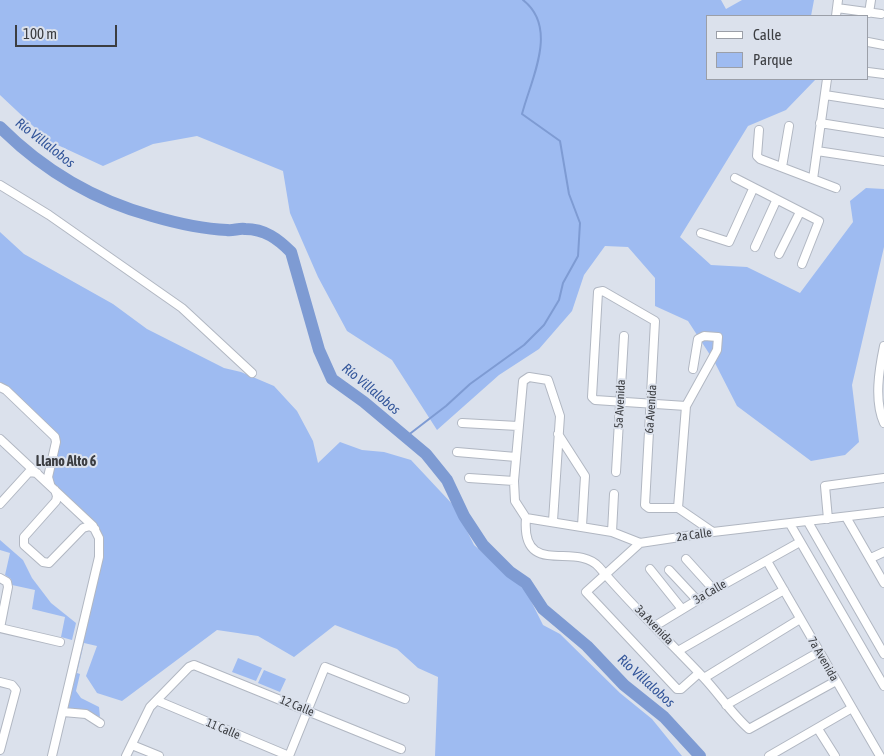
<!DOCTYPE html>
<meta charset="utf-8">
<style>
body{margin:0}
#map{position:relative;width:884px;height:756px;overflow:hidden;background:#dbe1ec;font-family:"Asap Condensed",sans-serif}
canvas{display:block}
.legend{position:absolute;left:706px;top:15px;width:162px;height:65px;box-sizing:border-box;background:#dbe1ec;border:1px solid #9b9fa8;margin:0;padding:6px 9px;list-style:none;font-size:15px;color:#3b3d41}
.legend li{display:flex;align-items:center;gap:10px;height:25px}
.legend b{width:25px;border:1px solid #9b9fa8}
.scale{position:absolute;left:15px;top:25px;width:102px;height:22px;box-sizing:border-box;border:2px solid #3b3d41;border-top:0;padding-left:6px;font-size:15px;line-height:18px;white-space:nowrap;color:#3b3d41;-webkit-text-stroke:4px #dbe1ec;paint-order:stroke}
</style>
<div id="map">
<canvas width="884" height="756"></canvas>
<ul class="legend">
<li><b style="height:6px;background:#fff"></b>Calle</li>
<li><b style="height:14px;background:#9ebbf1"></b>Parque</li>
</ul>
<div class="scale">100 m</div>
</div>
<script>
const g = document.querySelector('canvas').getContext('2d');
g.lineJoin = 'round';
function fill(path, color) {
  g.fillStyle = color;
  g.fill(path, 'evenodd');
}
function strokePath(path, color, width, dash) {
  g.strokeStyle = color;
  g.lineWidth = width;
  g.lineCap = dash ? 'butt' : 'round';
  g.setLineDash(dash || []);
  g.stroke(path);
}
function write(font, color, halo, rows, align = 'center') {
  g.font = font + ' "Asap Condensed",sans-serif';
  g.lineWidth = 4;
  g.setLineDash([]);
  g.textBaseline = 'middle';
  g.strokeStyle = halo;
  g.fillStyle = color;
  for (const [text, x, y, turn = 0] of rows) {
    g.save();
    g.translate(x, y);
    g.rotate((+turn || 0) * Math.PI / 180);
    g.textAlign = isNaN(turn) ? turn : align;
    if (halo) g.strokeText(text, 0, 0);
    g.fillText(text, 0, 0);
    g.restore();
  }
}
const green = new Path2D(`
 M0 0H721L726 9 742 0H814L811 16H708V79H816L786 110 748 126 680 237 711 265 747 267 800 293 853 222 850 201 866 188 884 189V247L852 385 859 442 845 455 811 461 737 406 714 361 688 321 655 306V278L628 247 605 246 584 275 572 311 539 349 499 375 437 430 392 360 347 331 318 277 290 213 283 171 197 136 153 144 103 166 49 141 0 95Z
 M0 232 24 254 113 304 147 329 224 368 241 372 274 386 297 411 313 441 318 463 340 442 362 450 384 452 411 460 455 507 474 545 526 591 543 625 560 634 620 693 652 719 682 756H435L438 677 418 668 397 649 335 625 294 657 258 636 217 630 122 701 97 693 86 676 97 646 84 643 77 673 80 674 76 691 81 698 99 707 100 717 85 710 68 708 103 558C110 513 68 513 52 480L57 434 6 386 0 383Z
 M0 540 23 560 32 578 51 603 76 623 72 640 61 637 65 617 32 609 35 590 12 585 11 579 5 575 10 553 0 550Z
 M238 658 262 668 256 681 232 672Z
 M264 670 286 679 280 692 258 683Z`);
const stream = new Path2D(`
 M407 436 446 406 470 384 524 345 544 325 559 300 563 283 578 256 580 223 569 194 560 141 522 114C531 79 559 28 523 0`);
const river = new Path2D(`
 M0 127C43 170 94 200 152 216 176 223 202 229 227 230 233 231 239 228 245 229 265 229 278 239 291 252L319 350 332 379 364 402 426 454 447 480 464 516 483 545 510 572 526 583 543 609 587 646 624 685 664 717 700 756`);
const minor = new Path2D(`
 M837 8 881 14
 M869 13 871 0
 M836 16 838 0
 M868 42 884 45
 M868 72 884 74
 M825 95 884 104
 M820 123 884 133
 M759 130 757 156 760 159 836 188
 M817 151 884 161
 M782 167 789 126
 M735 178 819 221 802 264
 M813 179 827 79
 M0 185 49 215 182 308 252 373
 M701 233 729 242 753 189
 M755 247 776 201
 M779 254 800 212
 M884 346C879 370 874 401 884 423
 M0 387 6 390 55 437 56 442 48 477 50 484
 M686 406 595 400 592 397 598 292 603 291 655 321 645 505 649 508H678L713 532
 M462 423 518 426
 M558 434 585 476 582 526
 M0 439 93 526 99 538V557L52 756
 M457 452 516 457
 M616 472 624 336
 M469 478 514 481
 M55 490 57 496 56 501 24 537V545L43 562 49 563 83 528 90 526 95 529
 M0 504 29 472 37 473
 M678 508 686 406 717 350 718 337 704 336 698 339 693 369
 M846 517 884 583
 M526 518C521 579 576 541 599 567 632 606 669 641 704 678 719 694 732 714 749 729L836 681
 M828 519 825 486 884 478
 M553 521 560 416 548 380 529 377 523 381 514 481 515 501 526 518 612 532 640 543 713 532 884 512
 M808 522 884 654
 M790 524 884 686
 M612 532 614 494
 M640 543 586 592 677 689H681L699 673
 M871 558 884 552
 M686 559 714 590
 M767 561 880 756
 M650 569 682 609
 M669 570 697 600
 M0 578 7 582 8 587 0 628
 M655 626 714 590 800 542
 M0 628 60 642
 M678 651 784 590
 M704 678 800 619
 M0 682 12 685 16 690 0 750
 M158 701 289 756
 M726 705 819 652
 M63 712 86 714 100 723
 M818 729 835 756
 M132 745 159 756
 M126 756 150 707 189 667 194 665 401 749
 M289 756 325 667 405 699
 M769 756 852 708`);
const streetNames = [
 ["5a Avenida",620,404,-87],
 ["6a Avenida",651,409,-86],
 ["2a Calle",694,535,-8],
 ["3a Calle",710,592,-30],
 ["3a Avenida",654,625,46],
 ["7a Avenida",823,659,60],
 ["12 Calle",297,706,22],
 ["11 Calle",223,729,23]
];
const waterNames = [
 ["Río Villalobos",45,143,38],
 ["Río Villalobos",371,389,40],
 ["Río Villalobos",646,681,42]
];
const neighbourhoodNames = [
 ["Llano Alto 6",66,462]
];
fill(green, '#9ebbf1');
strokePath(stream, '#7e9bd3', 2);
strokePath(river, '#7e9bd3', 12);
strokePath(minor, '#b1b7c2', 10);
strokePath(minor, '#fff', 8);
write('12px', '#3b3d41', '#dbe1ec', streetNames);
write('italic 14px', '#32559a', '#dbe1ec', waterNames);
write('bold 14px', '#3b3d41', '#dbe1ec', neighbourhoodNames);
</script>
